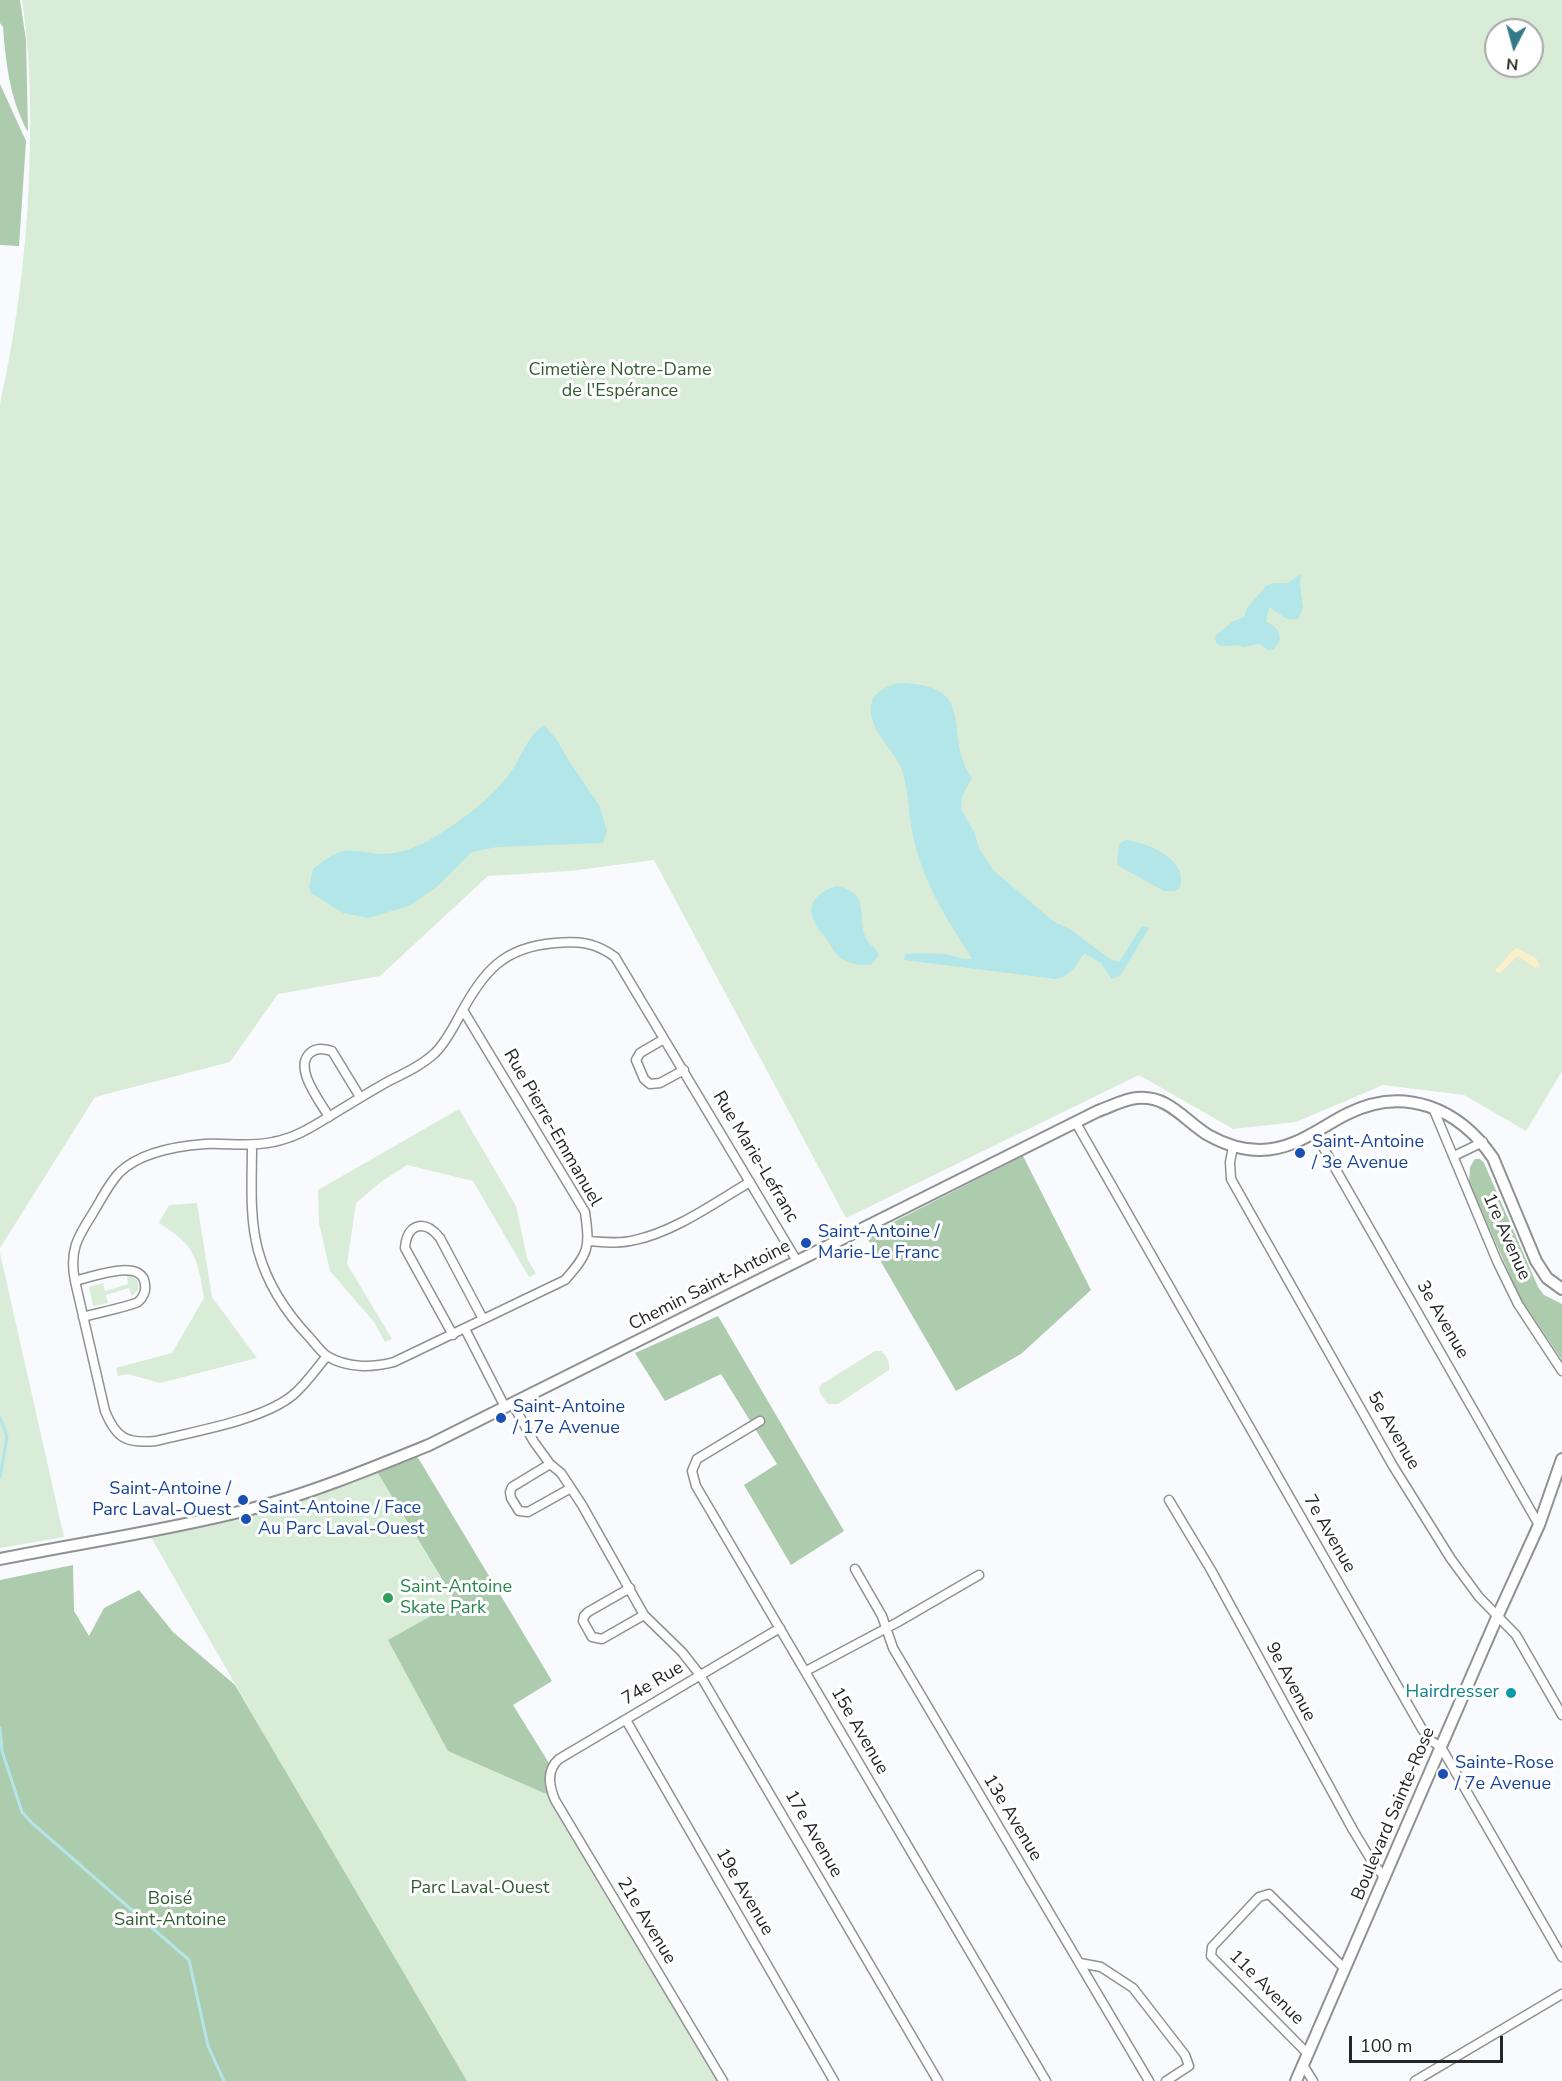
<!DOCTYPE html>
<meta charset="utf-8">
<style>
body{margin:0}
#map{position:relative;width:1562px;height:2081px;overflow:hidden;background:#f8fafd;font-family:"Nunito Sans",sans-serif}
canvas{display:block}
.north{position:absolute;left:1484px;top:18px;width:60px;height:60px;box-sizing:border-box;background:#fff;border:2px solid #a7a8a8;border-radius:50%;rotate:186deg;font-size:16px;font-weight:700;line-height:24px;text-align:center;color:#242526}
.north::after{content:'';display:block;margin:auto;width:21px;height:27px;background:#347988;clip-path:polygon(50% 0,100% 100%,50% 72%,0 100%)}
.scale{position:absolute;left:1349px;top:2036px;width:154px;height:27px;box-sizing:border-box;border:3px solid #242526;border-top:0;padding-left:8px;font-size:18px;line-height:21px;white-space:nowrap;color:#242526;-webkit-text-stroke:4px #fff;paint-order:stroke}
</style>
<div id="map">
<canvas width="1562" height="2081"></canvas>
<div class="north">N</div>
<div class="scale">100 m</div>
</div>
<script>
const g = document.querySelector('canvas').getContext('2d');
g.lineJoin = 'round';
function fill(path, color) {
  g.fillStyle = color;
  g.fill(path, 'evenodd');
}
function strokePath(path, color, width, dash) {
  g.strokeStyle = color;
  g.lineWidth = width;
  g.lineCap = dash ? 'butt' : 'round';
  g.setLineDash(dash || []);
  g.stroke(path);
}
function write(font, color, halo, rows, align = 'center') {
  g.font = font + ' "Nunito Sans",sans-serif';
  g.lineWidth = 6;
  g.setLineDash([]);
  g.textBaseline = 'middle';
  g.strokeStyle = halo;
  g.fillStyle = color;
  for (const [text, x, y, turn = 0] of rows) {
    g.save();
    g.translate(x, y);
    g.rotate((+turn || 0) * Math.PI / 180);
    g.textAlign = isNaN(turn) ? turn : align;
    if (halo) g.strokeText(text, 0, 0);
    g.fillText(text, 0, 0);
    g.restore();
  }
}
const green = new Path2D(`
 M22 0H1562V1071L1526 1131 1464 1095 1383 1085 1296 1122 1233 1129 1139 1075 846 1218 654 860 570 871 488 876 380 976 278 994 230 1062 95 1097 0 1248V404C19 317 29 230 30 141 31 94 29 47 22 0ZM1496 30H1532V66H1496Z
 M459 1109 516 1206 527 1258 536 1274 529 1277 473 1181 407 1165 381 1182 356 1203 347 1264 392 1339 385 1342 374 1322 330 1271 319 1223 318 1190Z
 M197 1203 212 1297 257 1358 160 1383 128 1374 118 1376 116 1368 172 1353 204 1298C197 1257 196 1246 159 1223L169 1205Z
 M0 1253 64 1537 0 1548Z
 M127 1276 134 1277 138 1282V1290L132 1296 129 1288 106 1295 108 1303 93 1306 89 1287 103 1283 105 1291 128 1284Z
 M875 1351H881C887 1355 890 1363 889 1370L838 1404H828L820 1393 819 1388 822 1384Z
 M374 1467 456 1603 551 1796 718 2081H467L333 1855 148 1532 246 1510Z`);
const forest = new Path2D(`
 M0 0H20L26 40 28 132C10 100 6 64 3 27L0 23Z
 M0 84 26 141 19 246 0 245Z
 M1023 1156 1091 1290 1021 1354 956 1391 866 1236Z
 M1475 1159H1480L1484 1163 1538 1287 1544 1295 1562 1304V1360L1520 1298 1469 1182 1470 1167Z
 M718 1316 844 1531 791 1565 744 1485 777 1464 721 1374 665 1401 635 1353Z
 M411 1446 552 1681 513 1705 552 1768 551 1796 448 1751 388 1640 456 1602 374 1467Z
 M73 1565 74 1611 89 1636 104 1608 139 1590 173 1632 235 1685 467 2081H0V1580Z`);
const sand = new Path2D(`
 M1517 948 1537 959 1540 967 1535 968 1518 956 1500 973 1496 972V968C1505 963 1509 951 1517 948Z`);
const water = new Path2D(`
 M1301 574 1300 584 1303 608 1298 619H1287L1269 607 1266 622C1281 627 1286 643 1270 651L1259 644 1244 647C1233 642 1225 650 1216 643L1215 636 1232 622 1244 617 1247 608 1266 586 1274 583H1288Z
 M900 683C981 685 941 734 972 778L962 796 961 809 975 834 979 848 993 870 1053 921 1071 930 1110 959 1119 962 1142 926 1149 928 1120 976 1112 979 1101 963 1084 953C1075 967 1072 975 1056 979L904 960 905 954C917 953 931 953 944 954 954 955 963 961 972 958 946 918 921 879 912 831 908 811 909 787 901 768 893 749 872 733 871 712 869 694 885 686 900 683Z
 M544 725 557 740 569 761 599 805 607 831 603 843 497 847 472 852 438 886 409 906 368 918 343 913 311 893 309 887 313 869C322 862 332 853 344 851 356 849 369 854 381 854 399 854 418 847 433 838 461 821 494 797 513 769 523 753 528 736 544 725Z
 M1126 840C1148 843 1189 859 1180 888L1174 891H1164L1117 865 1119 844Z
 M837 886C871 893 857 915 865 936 868 945 876 947 879 955L871 965C862 965 853 965 844 960 836 956 831 946 826 938 823 934 817 929 815 923 805 904 818 891 837 886Z`);
const stream = new Path2D(`
 M0 1417 7 1437 0 1477
 M0 1728 2 1751 22 1812 32 1823 189 1960 208 2046 224 2081`);
const minor = new Path2D(`
 M664 1039 640 1053 636 1060 644 1079 650 1084 660 1083 684 1070
 M1433 1108 1497 1261 1518 1304 1562 1371
 M329 1117C320 1101 293 1068 310 1053 317 1047 324 1049 332 1051L360 1097
 M1076 1123 1422 1729 1430 1740 1441 1747 1562 1957
 M1315 1133 1539 1525
 M252 1145C252 1179 249 1216 258 1250 267 1284 287 1314 311 1339 316 1345 321 1352 327 1356 347 1368 372 1368 394 1362L565 1280C589 1253 590 1248 585 1212L463 1010
 M1233 1147 1230 1162 1231 1179 1393 1466 1451 1559 1479 1597 1516 1635 1562 1715
 M1454 1156 1483 1142
 M589 1241C604 1242 620 1244 635 1240 676 1231 714 1203 750 1182
 M75 1281C91 1277 144 1257 145 1285 146 1291 143 1298 138 1302 131 1306 93 1314 83 1317
 M465 1329 505 1407
 M453 1335 405 1248C407 1223 425 1219 440 1238L483 1319
 M327 1356C316 1369 306 1384 293 1395 263 1420 195 1431 156 1441 126 1444 116 1438 105 1411L75 1281C69 1251 77 1238 93 1213 101 1200 109 1183 120 1172 141 1152 178 1146 205 1144 228 1143 251 1147 273 1142 295 1138 312 1127 330 1116 350 1104 369 1092 389 1081 405 1073 422 1065 435 1053 446 1042 453 1028 460 1015 483 972 503 947 555 943 579 941 595 942 615 957L797 1261
 M512 1403 534 1442 550 1464 561 1473 582 1505 644 1615 682 1652 700 1675 938 2081
 M760 1421 697 1459 692 1471 696 1486 1046 2081
 M550 1464 512 1487 510 1492 511 1498 519 1511 528 1512 571 1488
 M1169 1500 1211 1570 1353 1830 1373 1863 1385 1878
 M855 1569 882 1616 893 1648 1149 2081
 M630 1588 588 1612 584 1616 583 1621 592 1637 602 1639 644 1615
 M806 1671 898 1622 979 1575
 M626 1720 834 2081
 M1080 1963 1101 1967 1133 1988 1185 2055 1189 2066 1166 2081
 M1308 2054 1211 1956 1212 1947 1259 1897 1269 1894 1345 1969
 M1303 2065 1313 2081
 M723 2081 555 1800C549 1786 546 1770 559 1759L780 1628
 M1415 2081 1562 1994`);
const tertiary = new Path2D(`
 M0 1559C81 1543 163 1531 243 1511 304 1496 370 1469 429 1445L1098 1111C1110 1107 1124 1099 1137 1098 1168 1095 1184 1120 1208 1135 1224 1144 1241 1150 1260 1150 1294 1150 1319 1128 1347 1114 1404 1085 1459 1108 1493 1158L1536 1261 1547 1278 1562 1289
 M1296 2081 1498 1615 1539 1525 1562 1459`);
const markers = [
 [1300,1153,6,"#1a4fb4"],
 [806,1243,6,"#1a4fb4"],
 [501,1418,6,"#1a4fb4"],
 [243,1500,6,"#1a4fb4"],
 [246,1519,6,"#1a4fb4"],
 [388,1598,6,"#2e9e5b"],
 [1511,1693,6,"#0f9aa8"],
 [1443,1774,6,"#1a4fb4"]
];
const parkNames = [
 ["Cimetière Notre-Dame",620,371],
 ["de l'Espérance",620,392],
 ["Parc Laval-Ouest",480,1889],
 ["Boisé",170,1900],
 ["Saint-Antoine",170,1921]
];
const streetNames = [
 ["Rue Pierre-Emmanuel",552,1128,60],
 ["Rue Marie-Lefranc",755,1157,59],
 ["1re Avenue",1506,1237,66],
 ["Chemin Saint-Antoine",710,1286,-27],
 ["3e Avenue",1442,1320,60],
 ["5e Avenue",1393,1431,60],
 ["7e Avenue",1329,1534,60],
 ["9e Avenue",1290,1682,62],
 ["74e Rue",653,1684,-31],
 ["15e Avenue",859,1731,60],
 ["Boulevard Sainte-Rose",1394,1814,-67],
 ["13e Avenue",1012,1818,59],
 ["17e Avenue",813,1834,60],
 ["19e Avenue",744,1892,60],
 ["21e Avenue",646,1921,59],
 ["11e Avenue",1266,1988,45]
];
const transitNames = [
 ["Saint-Antoine",1312,1143],
 ["/ 3e Avenue",1312,1164],
 ["Saint-Antoine /",818,1233],
 ["Marie-Le Franc",818,1254],
 ["Saint-Antoine",513,1408],
 ["/ 17e Avenue",513,1429],
 ["Saint-Antoine /",231,1490,"right"],
 ["Parc Laval-Ouest",231,1511,"right"],
 ["Saint-Antoine / Face",258,1509],
 ["Au Parc Laval-Ouest",258,1530],
 ["Sainte-Rose",1455,1764],
 ["/ 7e Avenue",1455,1785]
];
const leisureNames = [
 ["Saint-Antoine",400,1588],
 ["Skate Park",400,1609]
];
const cultureNames = [
 ["Hairdresser",1499,1693]
];
fill(green, '#d8ecd8');
fill(forest, '#adcbad');
fill(sand, '#faf0cb');
fill(water, '#b3e6e8');
strokePath(stream, '#b3e6e8', 3);
strokePath(minor, '#8f9193', 11);
strokePath(tertiary, '#8f9193', 14);
strokePath(minor, '#fff', 8);
strokePath(tertiary, '#fff', 10);
for (const [x, y, r, color] of markers) {
  const dot = new Path2D();
  dot.arc(x, y, r, 0, 2 * Math.PI);
  g.fillStyle = color;
  g.fill(dot);
  strokePath(dot, '#fff', 2);
}
write('18px', '#315d33', '#fff', parkNames);
write('18px', '#242526', '#fff', streetNames);
write('18px', '#164399', '#fff', transitNames, 'left');
write('18px', '#27864d', '#fff', leisureNames, 'left');
write('18px', '#0d838f', '#fff', cultureNames, 'right');
</script>
